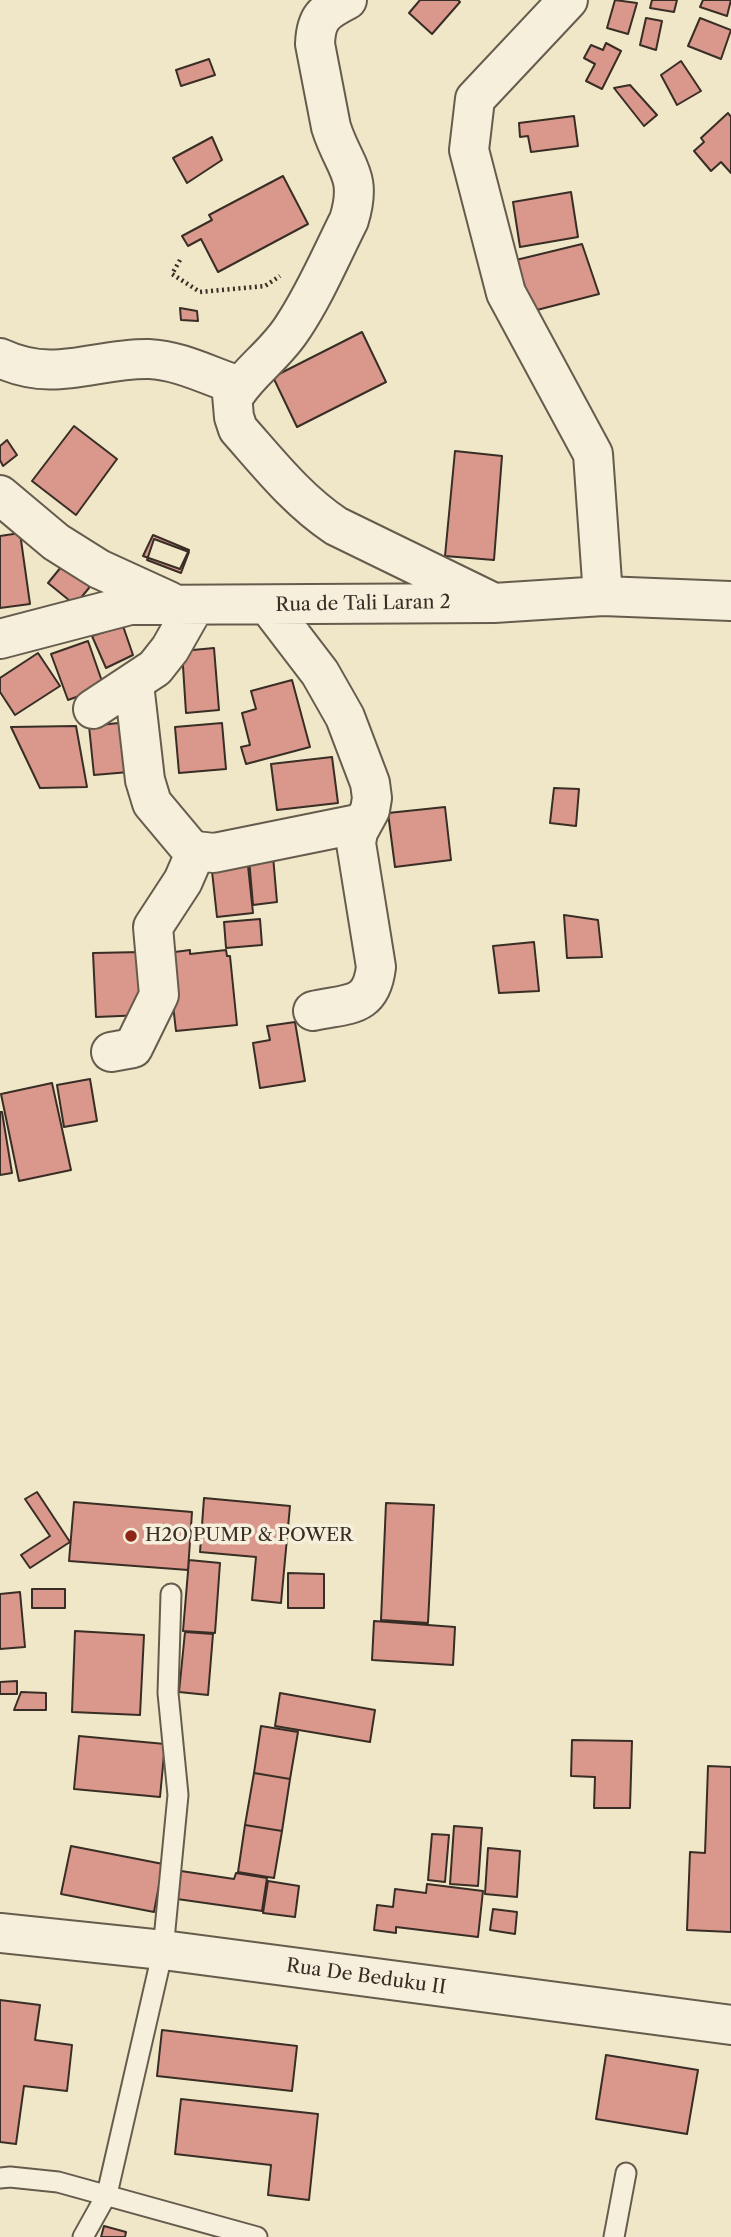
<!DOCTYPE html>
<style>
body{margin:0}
canvas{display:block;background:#f0e7c8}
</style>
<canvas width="731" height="2237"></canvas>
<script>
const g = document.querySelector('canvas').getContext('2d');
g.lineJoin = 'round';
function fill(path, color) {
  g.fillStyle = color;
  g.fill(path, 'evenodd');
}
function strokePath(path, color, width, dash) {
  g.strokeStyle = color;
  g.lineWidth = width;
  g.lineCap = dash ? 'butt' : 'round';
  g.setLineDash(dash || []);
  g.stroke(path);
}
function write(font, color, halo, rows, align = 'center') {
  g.font = font + ' "Libre Caslon Text",serif';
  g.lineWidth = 7;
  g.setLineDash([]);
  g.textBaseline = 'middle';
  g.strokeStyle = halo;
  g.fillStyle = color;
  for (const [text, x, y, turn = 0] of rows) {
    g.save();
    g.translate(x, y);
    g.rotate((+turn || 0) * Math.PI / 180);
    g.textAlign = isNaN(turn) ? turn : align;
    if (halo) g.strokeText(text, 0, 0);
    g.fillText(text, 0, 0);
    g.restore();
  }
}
const building = new Path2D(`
 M420 0H458L460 2 432 34 409 13Z
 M615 0 637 3 628 34 607 28Z
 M652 0H677L674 12 650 8Z
 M703 0H731L727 16 700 7Z
 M646 18 662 21 656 50 640 45Z
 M700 18 731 30 721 59 688 46Z
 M606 43 621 51 602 89 586 81 595 64 584 58 591 45 603 50Z
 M209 59 215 75 181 86 176 70Z
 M681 61 701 91 677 105 661 75Z
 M630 85 657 115 644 126 614 88Z
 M728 113 731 117V173L721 162 711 171 694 151 704 142 701 138Z
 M574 116 578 146 531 152 528 136 520 137 519 123Z
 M212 137 222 160 187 183 173 158Z
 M283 176 308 224 218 272 201 239 188 246 182 236 212 220 209 215Z
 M571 192 578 237 520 247 513 202Z
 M582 244 599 294 533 311 516 260Z
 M180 308 197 311 198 321 181 320Z
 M362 332 386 382 297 427 273 377Z
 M74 426 117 459 76 515 32 481Z
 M7 440 17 455 3 466 0 460V446Z
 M455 451 502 456 494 560 445 556Z
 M20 533 30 604 0 608V536Z
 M153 535 189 550 180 569 143 556Z
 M154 539 189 552 181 573 147 560Z
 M66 561 93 583 75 605 48 583Z
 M123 626 133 655 106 668 92 636Z
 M88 641 104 687 68 700 51 654Z
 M214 648 219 710 186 713 182 651Z
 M38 653 60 686 15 715 0 692V678Z
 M292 680 310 747 246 764 241 747 250 745 242 713 256 709 251 691Z
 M129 722V772L94 775 89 726Z
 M222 723 226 769 179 773 175 727Z
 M76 726 87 787 40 788 11 727Z
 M332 757 338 803 277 810 271 764Z
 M554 788 579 789 576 826 550 823Z
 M445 807 451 860 395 867 388 813Z
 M273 856 277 902 253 905 249 859Z
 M211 862 248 866 253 913 217 917Z
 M564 915 598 920 602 957 567 958Z
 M260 919 262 945 226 948 224 922Z
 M534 942 539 991 499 993 493 946Z
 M190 950V954L226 950 227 956H230L237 1025 176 1031 167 953Z
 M142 952 144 1015 96 1017 93 953Z
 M295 1022 305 1081 260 1088 253 1043 270 1040 267 1026Z
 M90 1079 97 1121 64 1127 57 1085Z
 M52 1083 71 1170 19 1181 1 1094Z
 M0 1112H2L12 1173 0 1175Z
 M37 1492 70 1542 30 1568 21 1555 50 1536 25 1499Z
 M204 1498 290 1506 281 1603 252 1600 256 1557 200 1552Z
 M74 1502 192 1512 188 1570 69 1561Z
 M386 1503 434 1505 428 1623 381 1620Z
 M189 1560 220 1563 215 1633 183 1631Z
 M288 1573 324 1574V1608H288Z
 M32 1589H65V1608H32Z
 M20 1592 25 1647 0 1649V1594Z
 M374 1621 455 1627 453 1665 372 1660Z
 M75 1631 144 1635 140 1715 72 1712Z
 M185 1632 213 1634 208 1695 179 1692Z
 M17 1681V1694H0V1682Z
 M21 1692 46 1693V1710H14Z
 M280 1693 375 1710 370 1742 275 1726Z
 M261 1726 298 1732 290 1779 254 1773Z
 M79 1736 165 1744 160 1797 74 1789Z
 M572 1740 632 1741 630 1808H594L595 1777 571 1776Z
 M708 1766 731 1767V1932L687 1930 690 1852 705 1853Z
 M254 1773 290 1779 282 1831 245 1825Z
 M245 1825 282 1831 274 1878 238 1872Z
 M454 1826 482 1828 478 1886 450 1884Z
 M432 1834 449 1835 445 1882 428 1880Z
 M71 1846 163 1864 154 1912 61 1894Z
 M488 1848 520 1851 517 1897 485 1894Z
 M181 1871 234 1879 236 1873 267 1878 262 1911 177 1899Z
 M268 1881 299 1886 295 1917 263 1913Z
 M427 1884 483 1891 478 1937 396 1927V1933L374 1930 377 1905 393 1907 395 1889 426 1893Z
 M493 1909 517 1912 515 1934 490 1930Z
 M0 2000 40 2005 35 2040 72 2045 67 2091 24 2086 16 2144 0 2142Z
 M162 2030 297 2046 292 2091 157 2076Z
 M606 2055 698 2070 687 2134 596 2119Z
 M181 2099 318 2114 309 2200 268 2195 271 2165 175 2154Z
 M104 2226 126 2232 125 2237H101Z`);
const path = new Path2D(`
 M180 260 172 274 200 292 265 286 280 276`);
const lane = new Path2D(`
 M0 2178 10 2177 58 2182 257 2237
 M83 2237 107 2194 163 1950 178 1795 168 1693 171 1594
 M614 2237 626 2173`);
const street = new Path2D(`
 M347 0C324 12 316 17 315 44L331 127C344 168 363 174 349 220 331 256 315 294 293 327 276 354 252 369 236 393L231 383 234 417 238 429C269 464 297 500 336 526L494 603
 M568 0 475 99 469 150 506 293 593 454 603 596
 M0 358C56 384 94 358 149 359 177 360 205 374 231 383
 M0 495 56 542 99 569 169 601
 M268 605 320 673 345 717 370 783 372 798 370 810 358 832 356 843 376 967C371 1009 348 1003 313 1011
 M0 639 130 605 494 603 603 596 731 601
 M134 684 145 780 152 803 188 846 196 851 214 853 362 823
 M93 709 155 668 170 649 195 605
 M111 1052 133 1048 159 995 153 927 183 881 196 851
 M0 1933 163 1950 731 2025`);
const markers = [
 [131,1536,7,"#8f2418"]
];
const streetNames = [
 ["Rua de Tali Laran 2",363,604,-1],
 ["Rua De Beduku II",366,1977,8]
];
const poiNames = [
 ["H2O PUMP & POWER",145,1536]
];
fill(building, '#da978c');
strokePath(building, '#382e25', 2);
strokePath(lane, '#665c4e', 23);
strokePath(street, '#665c4e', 42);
strokePath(path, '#382e25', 4.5, [2, 3.5]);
strokePath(lane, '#f5efdb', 19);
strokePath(street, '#f5efdb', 38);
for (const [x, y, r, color] of markers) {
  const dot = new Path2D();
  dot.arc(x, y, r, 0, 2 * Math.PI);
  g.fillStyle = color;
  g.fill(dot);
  strokePath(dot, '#f5efdb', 2.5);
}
write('19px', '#382e25', '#f5efdb', streetNames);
write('19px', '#382e25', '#f5efdb', poiNames, 'left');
</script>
